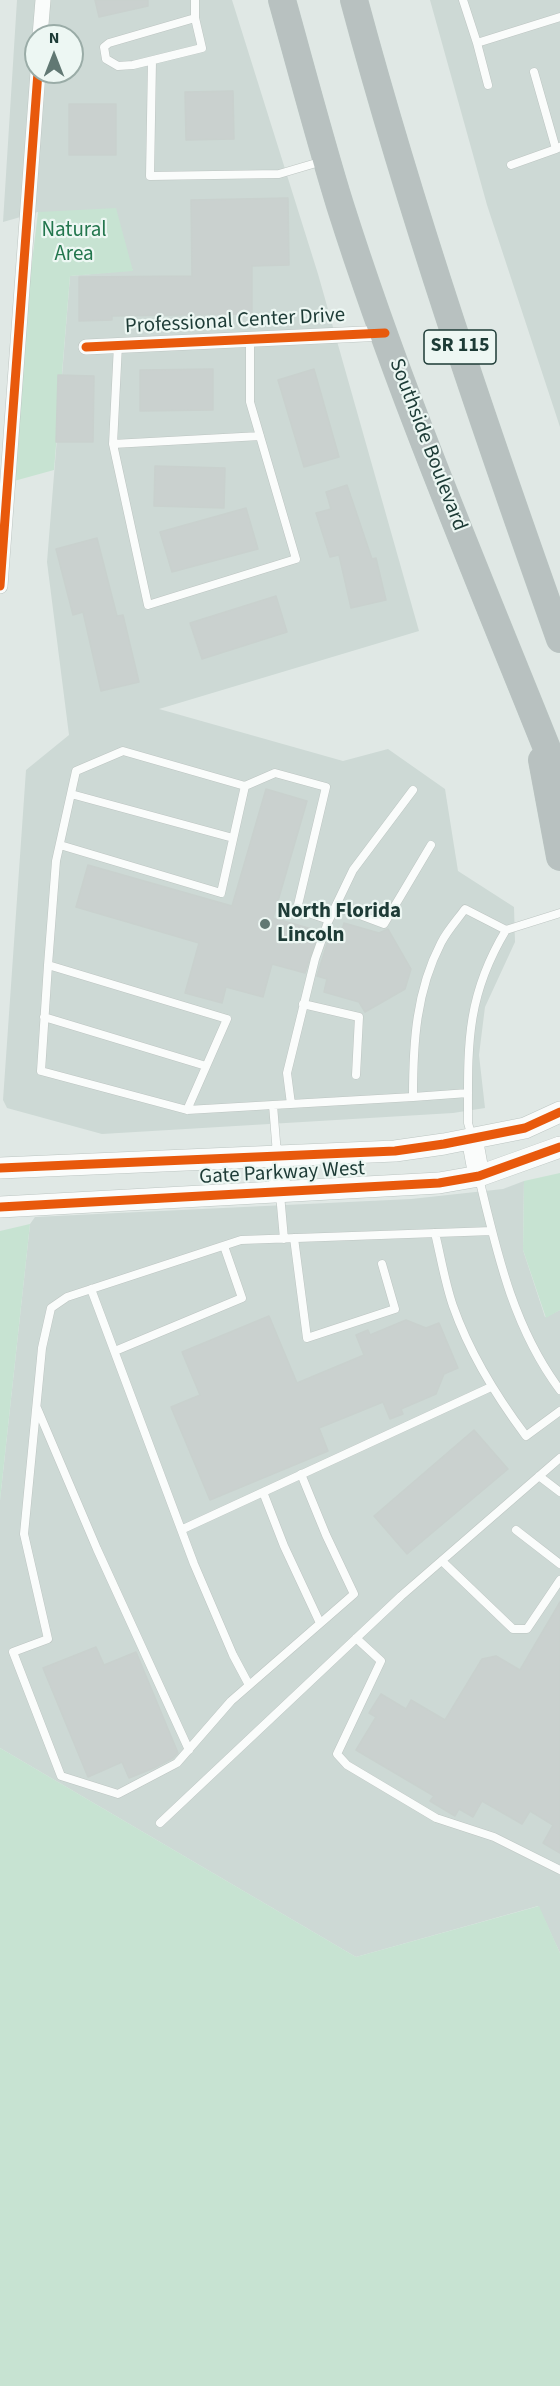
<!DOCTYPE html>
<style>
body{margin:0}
#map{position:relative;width:560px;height:2386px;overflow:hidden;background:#e0e8e5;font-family:"Source Sans 3",sans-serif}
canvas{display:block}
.north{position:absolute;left:24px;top:24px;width:60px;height:60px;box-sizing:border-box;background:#edf7f3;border:2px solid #9aaca7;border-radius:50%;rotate:0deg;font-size:16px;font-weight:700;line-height:24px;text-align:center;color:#1d3b36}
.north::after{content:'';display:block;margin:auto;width:21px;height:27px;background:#617873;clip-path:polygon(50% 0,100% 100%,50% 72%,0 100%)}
</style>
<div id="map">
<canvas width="560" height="2386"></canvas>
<div class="north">N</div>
</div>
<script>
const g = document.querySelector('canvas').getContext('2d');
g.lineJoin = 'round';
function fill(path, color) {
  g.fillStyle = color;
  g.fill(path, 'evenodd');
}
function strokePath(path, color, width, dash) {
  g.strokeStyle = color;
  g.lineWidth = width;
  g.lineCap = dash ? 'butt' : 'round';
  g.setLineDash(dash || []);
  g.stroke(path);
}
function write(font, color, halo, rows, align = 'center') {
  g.font = font + ' "Source Sans 3",sans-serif';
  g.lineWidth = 4.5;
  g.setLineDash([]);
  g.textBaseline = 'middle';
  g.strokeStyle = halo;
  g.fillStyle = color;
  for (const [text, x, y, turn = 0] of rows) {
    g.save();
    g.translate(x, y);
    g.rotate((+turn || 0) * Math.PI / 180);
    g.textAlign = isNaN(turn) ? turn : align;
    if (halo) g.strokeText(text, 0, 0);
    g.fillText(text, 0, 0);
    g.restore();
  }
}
const built = new Path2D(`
 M17 0H232L318 274 419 631 159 709 343 761 388 749 445 789 458 871 514 907 515 942 485 1007 479 1055 485 1108 453 1113 102 1134 7 1108 3 1100 26 770 69 735 47 562 70 276 133 270 38 212 3 222ZM36 36H72V72H36Z
 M430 0H560V427L487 205Z
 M524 1181 523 1250 545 1317 560 1310V1953L538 1906 356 1957 0 1748V1500L30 1224 35 1217 411 1199 503 1189Z`);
const green = new Path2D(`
 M116 208 133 271 70 276 54 470 14 481 29 287 38 212Z
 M560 1173V1310L546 1318 523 1250 524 1181Z
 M30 1224 0 1500V1231Z
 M0 1748 356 1957 539 1906 560 1953V2386H0Z`);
const building = new Path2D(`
 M95 0H148V6L99 17Z
 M233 91 234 139 186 140 185 92Z
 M69 104H116V155H69Z
 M288 198 289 265 252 266V314L112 316V320L79 321V277L192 276 191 200Z
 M213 369V410L140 411V370Z
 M314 369 339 457 304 467 278 380Z
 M58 375 94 376 93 442H56Z
 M155 466 225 468 224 508 154 506Z
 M347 485 372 559 376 558 386 600 351 608 339 555 330 557 316 513 331 509 326 492Z
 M246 508 258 549 172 572 160 532Z
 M97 538 117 616 123 615 139 682 101 691 83 612 73 615 56 549Z
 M276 596 287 632 202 659 190 623Z
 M266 789 307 801 273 918 319 931 305 973 272 964 263 997 226 987 222 1003 185 993 199 943 76 907 88 865 232 906Z
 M344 923 379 933 388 929 411 969 405 989 365 1012 359 1002 324 992 327 979 317 976 330 934 340 937Z
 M269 1316 297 1383 364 1355 356 1335 368 1330 370 1335 406 1320 426 1328 439 1323 458 1368 444 1374 436 1394 401 1409 403 1414 390 1419 383 1402 319 1428 328 1451 210 1500 171 1407 200 1395 182 1352Z
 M474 1430 508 1469 407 1554 374 1516Z
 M560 1602V1853L543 1843 553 1825 530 1811 522 1824 482 1801 473 1817 459 1809 455 1816 430 1801 434 1796 356 1750 376 1717 369 1713 381 1694 406 1709 411 1700 445 1720 482 1659 496 1656 520 1670Z
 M96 1647 104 1665 136 1652 178 1753 173 1758 154 1768 129 1778 122 1762 88 1777 43 1668Z`);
const lane = new Path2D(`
 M195 0V18L109 43 104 47 106 59 118 66 133 65 202 48 195 18
 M463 0 477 43 560 17
 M477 43 488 85
 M152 61 150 176 279 174 323 161
 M534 72 556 149 560 147
 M511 165 556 149
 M118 345 113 444 148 605 296 559 250 402V339
 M113 444 260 436
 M245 786 275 773 326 787 297 909 329 920
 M71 794 233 838
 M336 906 384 924 431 845
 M48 965 56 861 76 771 123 751 245 786 221 893 60 845
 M303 1004 359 1017 356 1075
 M44 1017 206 1066
 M413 1097 468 1093
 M291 1104 287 1073 315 959 328 922 353 870 413 790
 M273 1105 413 1097C413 1043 416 991 441 943 447 931 457 920 465 909L506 930 560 913
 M187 1110 227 1019 48 965 41 1071 187 1110 273 1105 277 1154
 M472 1137 468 1123C468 1047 465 998 506 930
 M479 1178C497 1253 513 1327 560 1390
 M280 1194 284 1239
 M435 1233C441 1258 445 1283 453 1306 470 1354 496 1396 526 1436L560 1411
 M294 1238 307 1338 395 1309 382 1264
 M91 1289 194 1564 233 1655 249 1685
 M115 1351 242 1298 224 1246
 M37 1408 97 1549 189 1750
 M301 1474 326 1535 354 1594 231 1701 177 1763 118 1794 61 1776 13 1652 48 1639 24 1534 42 1348 51 1308 67 1297 241 1240 492 1231
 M539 1476 560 1492
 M263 1492 284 1546 320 1623
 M183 1529 491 1387
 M516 1530 560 1564
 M442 1561 513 1629H527L560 1580
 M356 1638 381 1661 337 1754 347 1765 436 1818 494 1837 560 1870
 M160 1823 401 1596 560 1458`);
const street = new Path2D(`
 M40 36 43 0
 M86 347 385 333
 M0 586 38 72`);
const secondary = new Path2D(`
 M472 1138 479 1176
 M277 1155 280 1192
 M0 1168 395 1151 444 1144 525 1128 560 1112
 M0 1207 439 1183 479 1176 560 1147`);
const highway = new Path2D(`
 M282 0C301 68 319 137 340 205 402 401 484 590 560 781
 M354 0C412 216 485 428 560 639
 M542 760 560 857`);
const cycleway = new Path2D(`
 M86 347 385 333
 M0 586 38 72
 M0 1168 395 1151 444 1144 525 1128 560 1112
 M0 1207 439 1183 479 1176 560 1147`);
const markers = [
 [265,924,6,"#617873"]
];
const shields = [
 [460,347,72]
];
const shieldNames = [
 ["SR 115",460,347]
];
const parkNames = [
 ["Natural",74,231],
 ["Area",74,255]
];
const streetNames = [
 ["Professional Center Drive",235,322,-3],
 ["Southside Boulevard",427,445,69],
 ["Gate Parkway West",282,1174,-3]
];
const poiNames = [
 ["North Florida",277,912],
 ["Lincoln",277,936]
];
fill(built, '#cdd9d5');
fill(green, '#c7e3d2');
fill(building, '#cad1cf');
strokePath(building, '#c9d1ce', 1.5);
strokePath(lane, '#bdc5c2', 9);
strokePath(street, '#bdc5c2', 16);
strokePath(secondary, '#bcc5c2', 22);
strokePath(highway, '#bac5c2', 28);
strokePath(lane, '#fafcfb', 8);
strokePath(street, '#fafcfb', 15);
strokePath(secondary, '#fafcfb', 21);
strokePath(highway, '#b8c1c0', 27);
strokePath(cycleway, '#e8590c', 9);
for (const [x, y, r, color] of markers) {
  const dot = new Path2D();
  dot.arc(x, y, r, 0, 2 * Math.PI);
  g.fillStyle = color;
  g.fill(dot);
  strokePath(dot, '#edf7f3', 2);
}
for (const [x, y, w] of shields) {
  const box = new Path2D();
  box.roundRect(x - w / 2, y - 17, w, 34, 4.5);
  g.fillStyle = '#edf7f3';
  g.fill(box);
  strokePath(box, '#1d3b36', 1.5);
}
write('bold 20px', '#1d3b36', null, shieldNames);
write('21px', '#23764d', '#edf7f3', parkNames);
write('21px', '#1d3b36', '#edf7f3', streetNames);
write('bold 21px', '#1d3b36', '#edf7f3', poiNames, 'left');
</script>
